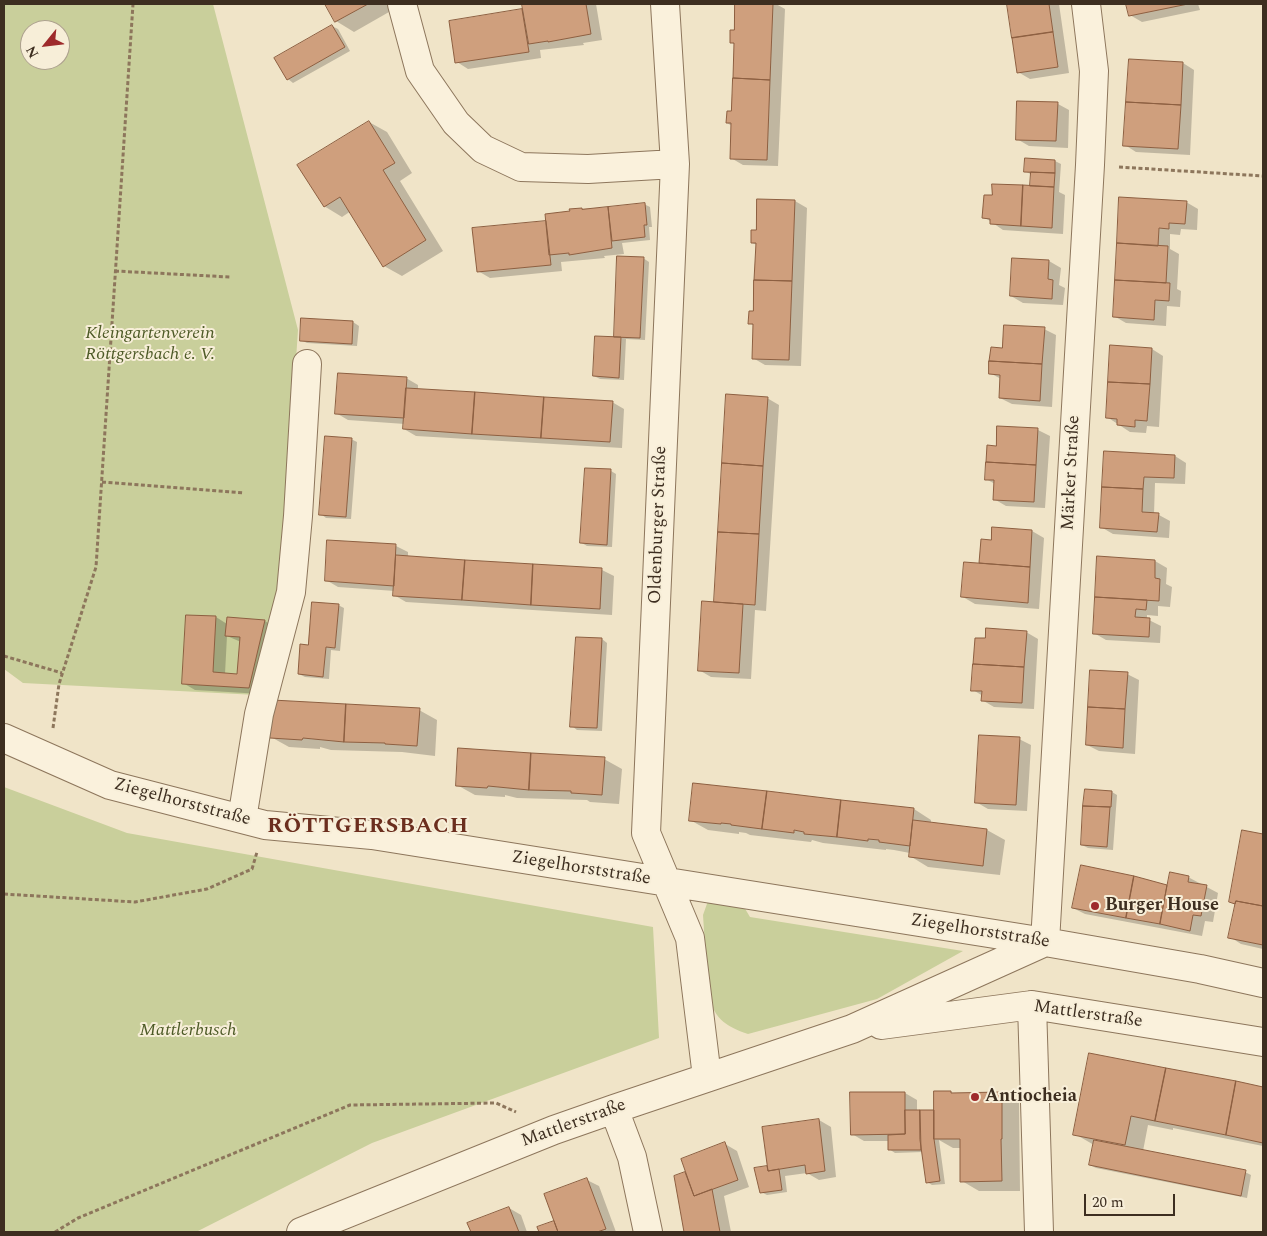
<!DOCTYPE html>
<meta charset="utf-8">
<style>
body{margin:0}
#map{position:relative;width:1267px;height:1236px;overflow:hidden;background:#f0e4c8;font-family:Spectral,serif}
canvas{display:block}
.frame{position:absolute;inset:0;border:5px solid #3d2e20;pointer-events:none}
.north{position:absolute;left:20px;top:20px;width:50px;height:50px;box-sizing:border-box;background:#f7eed8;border:1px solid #ada18e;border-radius:50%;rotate:241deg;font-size:14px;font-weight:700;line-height:20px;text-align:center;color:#3d2e20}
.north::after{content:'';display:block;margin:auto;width:18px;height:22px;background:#9e2a2b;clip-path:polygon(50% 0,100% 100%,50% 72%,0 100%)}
.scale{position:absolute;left:1084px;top:1194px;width:91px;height:22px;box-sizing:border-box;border:2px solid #3d2e20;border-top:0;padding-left:6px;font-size:15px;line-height:18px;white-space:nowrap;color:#3d2e20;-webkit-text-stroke:4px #f7eed8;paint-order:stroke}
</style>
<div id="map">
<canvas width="1267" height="1236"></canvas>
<div class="frame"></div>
<div class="north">N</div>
<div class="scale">20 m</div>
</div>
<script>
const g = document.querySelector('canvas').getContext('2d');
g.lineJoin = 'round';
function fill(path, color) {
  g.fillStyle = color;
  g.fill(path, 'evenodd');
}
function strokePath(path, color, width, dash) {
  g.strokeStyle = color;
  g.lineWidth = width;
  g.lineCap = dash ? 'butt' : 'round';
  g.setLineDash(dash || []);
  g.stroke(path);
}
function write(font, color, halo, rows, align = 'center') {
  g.font = font + ' Spectral,serif';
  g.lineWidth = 4;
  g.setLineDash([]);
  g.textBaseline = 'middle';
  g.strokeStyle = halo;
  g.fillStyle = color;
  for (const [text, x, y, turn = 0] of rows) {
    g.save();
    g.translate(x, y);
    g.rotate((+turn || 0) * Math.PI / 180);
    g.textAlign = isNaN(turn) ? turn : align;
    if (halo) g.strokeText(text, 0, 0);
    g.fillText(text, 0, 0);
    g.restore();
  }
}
const green = new Path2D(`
 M4 4H213L298 330 280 597 257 695 23 683 4 669ZM30 30H60V60H30Z
 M4 787 127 833 653 927 659 1038 372 1143 196 1232H4Z
 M738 897 750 917 963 951 877 999 748 1034C724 1026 713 1017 708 992L703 915 708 901Z`);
const shadow = new Path2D(`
 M326 4H394L396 8 354 32 336 21Z
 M523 4H596L602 40 583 43 584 45 540 50 541 58 468 69 457 62 450 22 524 10Z
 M737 4H776L785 9 778 166 743 165 731 158 732 126 727 123 733 112 735 45 731 42 736 32Z
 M1008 4H1059L1069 73 1030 79 1018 72Z
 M1128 4H1198L1200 10 1142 22 1130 15Z
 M332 26 338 29 350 51 293 83 288 79Z
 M1183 63 1194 70 1190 155 1136 152 1125 145Z
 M1058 104 1069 110 1068 148 1029 146 1017 139Z
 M369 122 387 132 412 173 400 181 443 251 402 276 384 266 351 211 342 217 324 206Z
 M1026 160 1055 161 1061 164 1059 192 1065 195 1063 234 1003 230 984 217 1035 187 1032 175 1025 171Z
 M1121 199 1186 202 1198 209 1197 230 1181 229 1180 235 1170 234V249L1179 254 1177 289 1181 291 1180 307 1167 306 1166 326 1126 323 1114 316Z
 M758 200 795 201 807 208 801 366 765 365 753 358 755 326 749 323 755 313 757 245 752 243 757 231Z
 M644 204 650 207 652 227H649L650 240 622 243 624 254 604 256 605 258 561 262 562 271 490 278 478 271 547 222 584 210Z
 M643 258 649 262 645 340 626 339 624 380 600 379 594 376 615 338Z
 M1049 261 1061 268 1059 285 1065 288 1063 305 1023 303 1011 296Z
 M302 319 353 322 359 326 357 346 307 343 301 340Z
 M1044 329 1056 335 1052 407 1012 404 1000 398 1001 379 990 373 1003 350Z
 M1152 349 1163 356 1159 427 1147 426 1146 433 1130 432 1107 417Z
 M406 378 418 385V390L612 402 624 409 622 448 416 436 404 429 405 424 348 420 336 413Z
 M767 398 779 405 766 611 755 610 751 679 711 677 699 670 715 603Z
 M999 427 1038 430 1050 436 1045 508 1006 506 994 499 995 484 986 479 997 447Z
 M351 439 357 442 351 519 326 518 321 514Z
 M1105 452 1175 456 1186 463 1185 484 1155 483 1154 514 1159 515 1170 521 1169 538 1113 534 1101 527Z
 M611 471 616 474 612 547 587 546 582 543Z
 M1032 531 1044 538 1039 609 975 604 963 597 980 565 982 540 992 541Z
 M328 541 396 546 408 552V557L602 570 614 576 612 615 406 602 394 595 395 591 338 587 326 580Z
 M1098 558 1155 561 1167 568 1166 584 1172 587 1170 607 1158 606V616L1147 615V619L1161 626 1160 643 1106 640 1094 633Z
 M338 605 344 608 340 651 331 650 329 679 305 677 299 674 309 646Z
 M216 617 227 624 265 621 276 628 261 694 195 690 183 683ZM227 636 241 642 239 675 225 674Z
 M1026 632 1038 639 1034 709 994 707 982 700 983 696 973 690 986 640Z
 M602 639 607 643 602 731 577 730 572 726Z
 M1127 674 1139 680 1135 754 1099 751 1087 745Z
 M419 710 437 720 435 756 402 752 331 750 320 747V749L289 747 271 737Z
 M1019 739 1031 745 1027 811 988 809 976 802Z
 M604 759 622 769 619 804 590 802 587 800 517 798 505 795V797L475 795 457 785Z
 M1086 790 1112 792 1117 795 1113 850 1088 848 1082 845Z
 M914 809 931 820V824L987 830 1005 840 1000 875 928 867 910 856V853L894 850 886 849V850L823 843 812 840 811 842 750 835 746 833 739 832V834L708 830 690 820Z
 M1243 832 1263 835V949L1241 944 1230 937 1236 905 1230 901Z
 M1082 867 1152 881 1159 884 1168 886 1188 877 1218 893 1213 922 1205 921 1202 936 1085 914 1073 908Z
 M1090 1054 1263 1088V1146L1173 1128V1130L1148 1125 1143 1151 1245 1172 1251 1175 1247 1198 1096 1168 1090 1165 1094 1145 1075 1134Z
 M951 1092 954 1094 1002 1093 1019 1103 1020 1191H979L962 1181 961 1148H953L939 1140 945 1184 932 1185 927 1182 923 1152 895 1153 889 1149V1141H864L852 1134 905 1093 917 1100V1111H934Z
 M819 1120 831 1127 836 1177 819 1180 807 1173 785 1176 787 1192 767 1195 761 1192 756 1169 769 1167Z
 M725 1144 737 1151 749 1187 724 1196 731 1232H686L676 1177 687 1173Z
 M587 1180 599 1186 616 1232H540L538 1228 556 1222Z
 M509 1208 521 1215 527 1232H472L469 1224Z`);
const building = new Path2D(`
 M325 4H368L335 22Z
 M522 4H586L591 34 548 42V41L529 44Z
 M735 4H773L770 80 733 78 734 43H730V30H734Z
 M1007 4H1049L1053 32 1012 38Z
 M1126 4H1188L1129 16Z
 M522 9 529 52 455 63 449 21Z
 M332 25 345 47 287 80 274 58Z
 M1053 32 1058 67 1017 73 1012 38Z
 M1129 59 1183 62 1181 105 1126 102Z
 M733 78 770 80 767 160 730 159 731 123H726L727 111H731Z
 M1017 101 1058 102 1056 141 1016 140Z
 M1126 102 1181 105 1178 149 1123 146Z
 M369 121 395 163 383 170 426 240 383 267 340 197 324 207 297 165Z
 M1025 158 1055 160V173L1024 172Z
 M1031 172 1055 173 1054 187 1030 186Z
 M992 184 1023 185 1021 226 990 224V219L982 218 984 195H992Z
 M1023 185 1054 187 1052 228 1021 226Z
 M1119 197 1187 201 1185 224 1169 223V229L1159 228 1158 246 1117 243Z
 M757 199 795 200 792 281 754 280 756 243H751V230H756Z
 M645 203 647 225H644L645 237 612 241 608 207Z
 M608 207 612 248 569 255V253L549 255 545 214 570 211 569 209 582 208V209Z
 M546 221 551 265 477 272 472 228Z
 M1117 243 1168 246 1166 283 1115 280Z
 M617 256 644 257 640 338 614 337Z
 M1012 258 1049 260 1048 279 1053 280 1052 299 1010 296Z
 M754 280 792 281 789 360 752 359 753 324H748L749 311H753Z
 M1115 280 1170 283 1169 301 1155 300 1154 320 1113 317Z
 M301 318 353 321 352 344 300 341Z
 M1004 325 1045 327 1042 364 989 361 991 347 1002 348Z
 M595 336 621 337 619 378 593 376Z
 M1110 345 1152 348 1150 384 1108 382Z
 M989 361 1042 364 1040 401 999 398 1000 375 989 374Z
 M338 373 407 377 404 418 335 414Z
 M1108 382 1150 384 1147 421 1135 420V427L1117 425V419L1106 418Z
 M406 388 475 392 472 434 403 429Z
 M475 392 544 397 541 438 472 434Z
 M726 394 768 397 763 466 722 463Z
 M544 397 613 401 610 442 541 438Z
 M997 426 1038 428 1036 465 986 462 987 445 996 446Z
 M325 436 352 438 346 517 319 515Z
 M1104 451 1175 455 1174 478 1144 477 1143 489 1102 487Z
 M986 462 1036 465 1034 502 993 500 994 480H985Z
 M722 463 763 466 759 534 718 532Z
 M585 468 611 469 607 545 580 543Z
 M1102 487 1143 489 1142 512 1159 513 1157 532 1100 528Z
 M992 527 1032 530 1030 567 979 563 981 539 991 540Z
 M718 532 759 534 755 605 714 602Z
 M327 540 396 544 394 586 325 581Z
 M396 555 465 560 462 600 393 596Z
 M1097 556 1155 560V578L1160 579 1159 601 1095 597Z
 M465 560 533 564 531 605 462 600Z
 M964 562 1030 567 1028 603 961 597Z
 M533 564 602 568 600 609 531 605Z
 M1095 597 1147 600 1146 610 1136 609 1135 617 1150 618 1149 637 1093 634Z
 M702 601 743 604 739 673 698 671Z
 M312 602 339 604 335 648 326 647 323 677 298 674 300 644 308 645Z
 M186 615 216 616 213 672 237 674 240 637 225 636 227 617 265 620 249 688 182 684Z
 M986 628 1027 631 1024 667 973 664 975 638H985Z
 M576 637 602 638 597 728 570 727Z
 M973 664 1024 667 1022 703 981 701 982 691H971Z
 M1090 670 1128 672 1125 709 1088 707Z
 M272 700 346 704 344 742 303 738 302 740 270 738Z
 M346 704 420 708 417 746 385 744V743L344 742Z
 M1088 707 1125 709 1123 748 1086 745Z
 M979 735 1020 737 1016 805 975 803Z
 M458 748 531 753 529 790 488 786 487 788 456 786Z
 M531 753 605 757 602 795 571 793V791L529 790Z
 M693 783 767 791 762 829 731 825V824L721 823V824L689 821Z
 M1085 789 1112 791 1111 807 1083 806Z
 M767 791 841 800 837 837 804 834V832L794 830V833L762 829Z
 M841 800 914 808 910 846 879 842V840L868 839V841L837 837Z
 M1083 806 1110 807 1107 847 1081 845Z
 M913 820 987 829 983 866 909 857Z
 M1242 830 1263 834V906L1236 901 1235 904 1229 902Z
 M1081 865 1134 876 1126 918 1072 908Z
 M1170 872 1189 876 1188 882 1207 885 1201 916 1193 915 1190 931 1160 924Z
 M1134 876 1167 885 1160 924 1126 918Z
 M1236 901 1263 906V945L1228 938Z
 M1089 1053 1166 1068 1155 1121 1131 1116 1125 1145 1073 1135Z
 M1166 1068 1236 1081 1226 1135 1155 1121Z
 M1236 1081 1263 1087V1143L1226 1135Z
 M934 1091H951V1093L1002 1092V1139H1001L1002 1181 960 1182V1139H934Z
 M850 1092H905V1134L851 1135Z
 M905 1110H920L921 1150H888V1135L905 1134Z
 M920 1110H934V1139L940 1181 926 1183 920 1140Z
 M819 1119 825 1171 806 1174 805 1165 768 1171 762 1127Z
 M1094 1140 1246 1170 1241 1196 1089 1165Z
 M725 1142 738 1180 694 1196 681 1159Z
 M767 1166 768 1171 779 1169 782 1190 760 1193 754 1168Z
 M685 1172 694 1196 712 1189 720 1232H684L674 1176Z
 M587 1178 606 1229 597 1232H558L544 1194Z
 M509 1207 519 1232H471L467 1223Z
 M554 1221 558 1232H539L537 1227Z`);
const path = new Path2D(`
 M1119 167 1263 176
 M115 271 230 277
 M102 482 244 493
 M4 656 62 673
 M53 728 59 684 96 567 133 4
 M4 894 135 902 207 889 252 869 257 852
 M55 1232 78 1218 350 1105 496 1103 516 1112`);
const minor = new Path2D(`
 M402 4 420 71 456 123 483 149 521 167 588 169 675 164
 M665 4 675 164 646 833 690 938 707 1077
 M4 738 110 785 265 825 372 835 1045 942 1200 969 1263 983
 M242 819 259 714 291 592 298 516 307 364
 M1045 942 1090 165 1094 71 1086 4
 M1032 1005 1039 1232
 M881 1025 1032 1005 1263 1042
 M614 1109 632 1157 648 1232
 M301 1232 554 1130 614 1109 852 1029 1045 942`);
const markers = [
 [1095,906,5,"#9e2a2b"],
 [975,1097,5,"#9e2a2b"]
];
const parkNames = [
 ["Kleingartenverein",150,334],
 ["Röttgersbach e. V.",150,355],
 ["Mattlerbusch",188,1031]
];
const streetNames = [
 ["Märker Straße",1072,473,-87],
 ["Oldenburger Straße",659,525,-88],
 ["Ziegelhorststraße",182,803,15],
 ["Ziegelhorststraße",581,869,9],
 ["Ziegelhorststraße",980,932,9],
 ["Mattlerstraße",1088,1015,8],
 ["Mattlerstraße",574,1124,-20]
];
const poiNames = [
 ["Burger House",1105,906],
 ["Antiocheia",985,1097]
];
const districtNames = [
 ["RÖTTGERSBACH",368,828]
];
fill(green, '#c9cf9b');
fill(shadow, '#0003');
fill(building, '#cf9f7d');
strokePath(building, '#8d5f41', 1);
strokePath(minor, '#8d765c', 30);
strokePath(path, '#8d765c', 3, [4, 2.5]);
strokePath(minor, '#faf1dc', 28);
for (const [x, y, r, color] of markers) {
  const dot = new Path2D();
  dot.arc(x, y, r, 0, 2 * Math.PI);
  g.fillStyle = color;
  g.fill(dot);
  strokePath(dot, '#f7eed8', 2);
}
write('italic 18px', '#4d5a26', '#f7eed8', parkNames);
write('18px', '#3d2e20', '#f7eed8', streetNames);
write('bold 18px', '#3d2e20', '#f7eed8', poiNames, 'left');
g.letterSpacing = '1px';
write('bold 22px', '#6b2e1e', '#f7eed8', districtNames);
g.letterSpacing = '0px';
</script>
